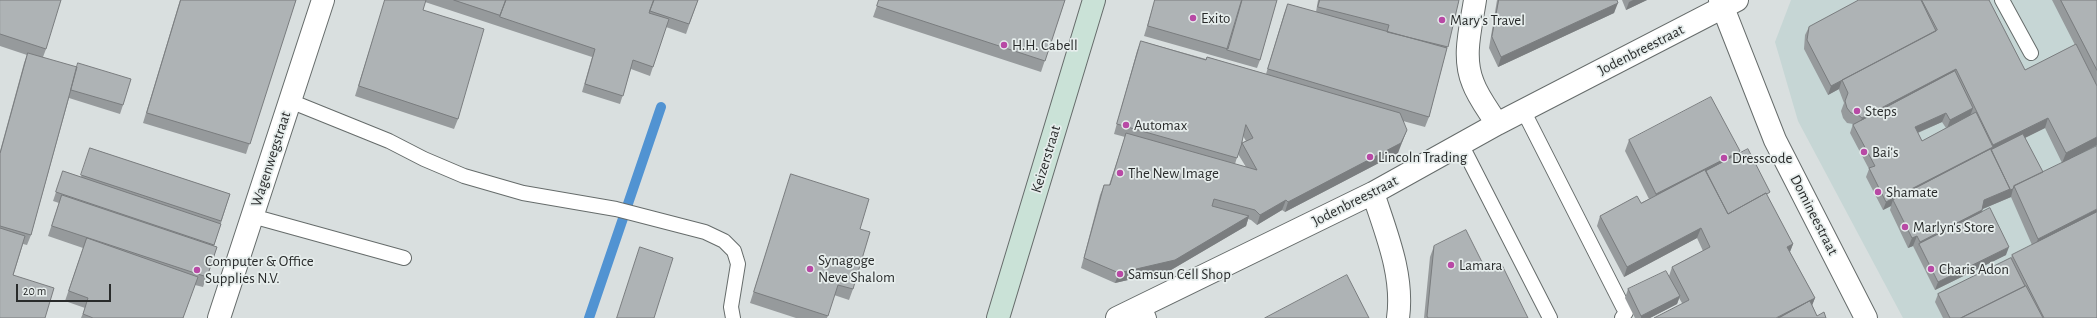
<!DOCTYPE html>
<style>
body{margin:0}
#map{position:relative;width:2097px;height:318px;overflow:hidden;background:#d9dfdf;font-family:"Alegreya Sans",sans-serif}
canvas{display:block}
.scale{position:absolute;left:16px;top:284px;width:95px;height:18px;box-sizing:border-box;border:2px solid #292b2b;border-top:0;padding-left:5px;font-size:12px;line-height:14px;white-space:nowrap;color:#292b2b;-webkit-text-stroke:3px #e6edec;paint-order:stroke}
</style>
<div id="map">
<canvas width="2097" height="318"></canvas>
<div class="scale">20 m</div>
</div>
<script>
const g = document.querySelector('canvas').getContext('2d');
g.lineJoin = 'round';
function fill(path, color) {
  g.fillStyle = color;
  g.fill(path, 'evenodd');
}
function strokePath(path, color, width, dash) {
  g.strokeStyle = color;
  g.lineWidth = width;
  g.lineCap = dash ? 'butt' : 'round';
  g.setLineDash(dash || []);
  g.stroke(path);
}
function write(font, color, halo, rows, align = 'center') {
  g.font = font + ' "Alegreya Sans",sans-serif';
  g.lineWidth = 3.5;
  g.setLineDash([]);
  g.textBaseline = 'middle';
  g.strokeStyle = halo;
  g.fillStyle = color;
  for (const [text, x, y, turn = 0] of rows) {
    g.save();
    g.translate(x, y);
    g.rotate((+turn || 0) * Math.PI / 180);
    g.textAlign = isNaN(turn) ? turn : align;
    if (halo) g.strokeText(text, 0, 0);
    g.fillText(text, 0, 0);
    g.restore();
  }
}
const built = new Path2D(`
 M1791 0H2097V318H1903L1798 121 1775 42Z`);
const stream = new Path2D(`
 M589 318 661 107`);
const service = new Path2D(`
 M2002 0 2031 53
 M290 101 389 141 424 159 464 176 523 193 616 209 705 232 724 241 734 251 738 264 731 307 733 318
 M1523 110 1623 307 1626 312 1622 318
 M1461 144 1550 318
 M252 216 404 258
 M1144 305 1149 318`);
const minor = new Path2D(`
 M1475 0C1471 27 1462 57 1473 83 1478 97 1489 111 1497 124
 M1373 193C1386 233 1404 275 1398 318
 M219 318 323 0
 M1117 318 1373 193 1497 124 1737 0`);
const tertiary = new Path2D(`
 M1720 0 1775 140 1866 318`);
const secondary = new Path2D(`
 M998 318 1094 0`);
const wall = new Path2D(`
 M0 0 46 49 43 57 123 105 120 114 69 98 31 235 27 245 23 244 0 318V151L24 63 27 55 0 46Z
 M180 0H296L246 154 143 123Z
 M385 0H698L686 34 666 27 650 76 631 69 620 104 582 92 592 57 425 2 423 10 458 119 454 129 355 96Z
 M879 0H1065L1041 72 873 17Z
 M1155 0H1277L1260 60 1257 68 1144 36Z
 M1318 0H1459L1447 48 1429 117 1425 127 1403 121 1398 153 1285 212 1282 210 1257 225 1251 220 1248 219 1246 226 1171 270 1115 283 1081 268 1100 195 1104 185H1109L1125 137 1114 134 1137 51 1141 41 1206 59 1207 57 1266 74 1284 14 1288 4 1316 12ZM1243 136 1246 141 1242 143ZM1238 154 1246 167 1235 164Z
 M1497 0H1618H1617L1614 13 1498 67 1489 48Z
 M1622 0H1647L1626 10Z
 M1859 0H1989L2025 70 2075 45 2052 0H2097V145L2070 159 2097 318H1943L1935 302 1938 294 2011 258 2012 255 2032 245 2011 197 1983 209 1982 212 2006 255 1935 290 1913 246 1908 248 1890 210 1891 206 1883 210 1866 177 1869 169 1850 133 1853 124 1847 123 1843 118 1841 111 1844 103 1839 90V89L1828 95 1804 49 1805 35 1809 27ZM1942 122 1946 128 1922 141 1918 133ZM2045 128 2062 163 2043 172 2025 138Z
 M1629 140 1739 153 1768 197 1793 244 1790 252 1815 298 1812 305 1817 316 1826 318 1682 303 1679 298 1677 304 1650 318H1635L1625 298 1628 289 1669 276 1672 267 1703 251 1697 238 1624 277 1597 226 1600 216 1641 203 1649 199 1625 151Z
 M90 148 230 194 214 246 217 247 203 287 195 285 183 318H81L85 308 65 301 83 248 48 236 59 203 53 201 63 171 81 177Z
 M791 174 860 229 853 289 849 300 834 295 827 318H796L750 303Z
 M1434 246 1486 270 1528 318H1424L1430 257Z
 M640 247 654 318H617L637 256Z`);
const shadedWall = new Path2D(`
 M1633 0H1647L1626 10 1629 2Z
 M1618 3 1614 13 1498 67 1501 57Z
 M1936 32 1842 80 1839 89 1828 95 1831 86Z
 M1956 69 1952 79 1858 128 1862 118Z
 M1973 108 1970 116 1947 128 1950 120Z
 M1946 113 1942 122 1912 135 1915 127Z
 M2048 118 2045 128 1992 154 1893 200 1891 206 1883 210 1886 202 1993 147V145Z
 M1407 130 1398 153 1285 212 1288 202Z
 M2097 137V145L2062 163 2066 153Z
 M1740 151 1736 161 1652 205 1656 194Z
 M2010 189H2013L2011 197 1980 210 1984 200Z
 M1286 200 1282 210 1257 225 1260 215Z
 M2097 209V217L2034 249 2038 239Z
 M1982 210 1979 220 1919 244 1916 252 1920 242Z
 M1249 216 1246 226 1171 270 1115 283 1119 273Z
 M1701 228 1697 238 1624 277 1627 267Z
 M1917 236 1913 246 1908 248 1912 238Z
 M1793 244 1789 254 1787 247Z
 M2009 247 2006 255 1935 290 1938 282Z
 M1680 296 1677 304 1650 318H1641V316Z
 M1815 298 1811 308 1791 318H1776Z`);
const building = new Path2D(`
 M0 0H61L46 49 0 34Z
 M181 0H296L250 144 147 113Z
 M385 0H426L423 10 484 29 458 119 359 86Z
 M454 0H506L500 15Z
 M506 0H654L649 13 669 19 653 67 633 60 623 96 585 84 595 49 500 17Z
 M654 0H698L689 24 650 11Z
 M879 0H1065L1045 61 877 6Z
 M1155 0H1242L1228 49 1148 26Z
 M1242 0H1277L1260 60 1227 50Z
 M1320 0H1459L1448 47 1387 32 1389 25 1318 7Z
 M1499 0H1617L1618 3 1501 57 1492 37Z
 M1859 0H1921L1936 31 1831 86 1807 40 1809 27Z
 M1922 0H1989L2025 70 2076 44 2097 86V137L2066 153 2048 118 1993 145 1956 69 1862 118 1857 114 1851 113 1847 108 1845 101 1848 93 1842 80 1937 30Z
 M2061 0H2097V70Z
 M1288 4 1447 48 1429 117 1268 69Z
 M1141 41 1206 60 1207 57 1400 113 1407 130 1401 143 1288 202 1286 200 1260 215 1255 210 1214 199 1212 206 1249 216 1175 260 1119 273 1084 258 1104 185H1110L1126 133 1257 170 1242 143 1237 158 1117 124ZM1246 125 1253 138 1242 143Z
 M28 53 77 67 31 235 0 226V154Z
 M78 63 131 79 123 105 71 90Z
 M1955 71 1973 108 1950 120 1946 113 1915 127 1922 141 1976 112 1993 147 1886 202 1869 168 1875 166 1853 125Z
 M1711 97 1740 151 1656 194 1629 140Z
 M2023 134 2043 172 2014 186 2013 189 2010 190V189L1991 150Z
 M2097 146V209L2038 239 2014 186Z
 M90 148 230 194 221 221 81 175Z
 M1748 149 1770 192 1767 194 1766 193 1728 214 1706 171Z
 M1991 149 2010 189 1984 200 1982 210 1920 242 1917 236 1912 238 1893 200Z
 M1705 170 1728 214 1766 193 1793 244 1787 247 1815 298 1776 318H1654L1689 300 1672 267 1710 247 1701 228 1627 267 1600 216 1637 196 1641 203Z
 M63 171 221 224 214 245 56 192Z
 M791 174 869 199 860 229 870 232 853 289 838 285 828 316 754 292Z
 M62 195 217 247 207 277 52 226Z
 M1990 208 2009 247 1938 282 1919 244Z
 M2097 212V318H2044L2012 255Z
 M0 228 25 236 13 275 54 288 45 318H0Z
 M1466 230 1486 270 1501 263 1528 318H1428L1427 316 1434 246Z
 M87 238 198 277 183 318H93L83 314 88 298 69 291Z
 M640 247 673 258 654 318H617Z
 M2011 258 2025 286 1961 318H1950L1938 294Z
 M1666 271 1680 296 1641 316 1628 289Z
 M1347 275 1369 318H1265Z
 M2026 286 2043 318H1961Z
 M1810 301 1817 316 1824 312 1826 318H1779Z`);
const markers = [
 [1193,18,4,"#b849a5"],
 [1442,20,4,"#b849a5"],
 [1004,45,4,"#b849a5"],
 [1857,111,4,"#b849a5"],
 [1126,125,4,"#b849a5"],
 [1864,152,4,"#b849a5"],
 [1370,157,4,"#b849a5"],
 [1724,158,4,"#b849a5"],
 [1120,173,4,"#b849a5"],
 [1878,192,4,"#b849a5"],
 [1905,227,4,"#b849a5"],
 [1451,265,4,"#b849a5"],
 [810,269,4,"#b849a5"],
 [1931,269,4,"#b849a5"],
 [197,270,4,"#b849a5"],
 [1120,274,4,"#b849a5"]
];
const poiNames = [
 ["Exito",1201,18],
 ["Mary's Travel",1450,20],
 ["H.H. Cabell",1012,45],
 ["Steps",1865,111],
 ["Automax",1134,125],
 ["Bai's",1872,152],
 ["Lincoln Trading",1378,157],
 ["Dresscode",1732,158],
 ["The New Image",1128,173],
 ["Shamate",1886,192],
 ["Marlyn's Store",1913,227],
 ["Synagoge",818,260],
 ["Neve Shalom",818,277],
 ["Computer & Office",205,261],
 ["Supplies N.V.",205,278],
 ["Lamara",1459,265],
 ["Charis Adon",1939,269],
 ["Samsun Cell Shop",1128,274]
];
const streetNames = [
 ["Jodenbreestraat",1641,50,-27],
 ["Wagenwegstraat",271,159,-72],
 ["Keizerstraat",1046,159,-73],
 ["Jodenbreestraat",1355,201,-27],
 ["Domineestraat",1814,215,63]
];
fill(built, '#c6d6d5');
strokePath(stream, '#5193d2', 10);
strokePath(service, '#666c6b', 16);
strokePath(minor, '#666c6b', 24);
strokePath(tertiary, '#666c6b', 24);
strokePath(secondary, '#666c6b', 24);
strokePath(service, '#fff', 14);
strokePath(minor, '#fff', 22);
strokePath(tertiary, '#fff', 22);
strokePath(secondary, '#cae2d7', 22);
fill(wall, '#969a9c');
fill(shadedWall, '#7a7d7f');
fill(building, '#aeb3b5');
strokePath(building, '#7a7d7f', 1);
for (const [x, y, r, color] of markers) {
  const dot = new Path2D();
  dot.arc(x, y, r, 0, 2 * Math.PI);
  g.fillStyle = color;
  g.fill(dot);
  strokePath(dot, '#e6edec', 1.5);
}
write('15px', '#292b2b', '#e6edec', poiNames, 'left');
write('15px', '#292b2b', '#e6edec', streetNames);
</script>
